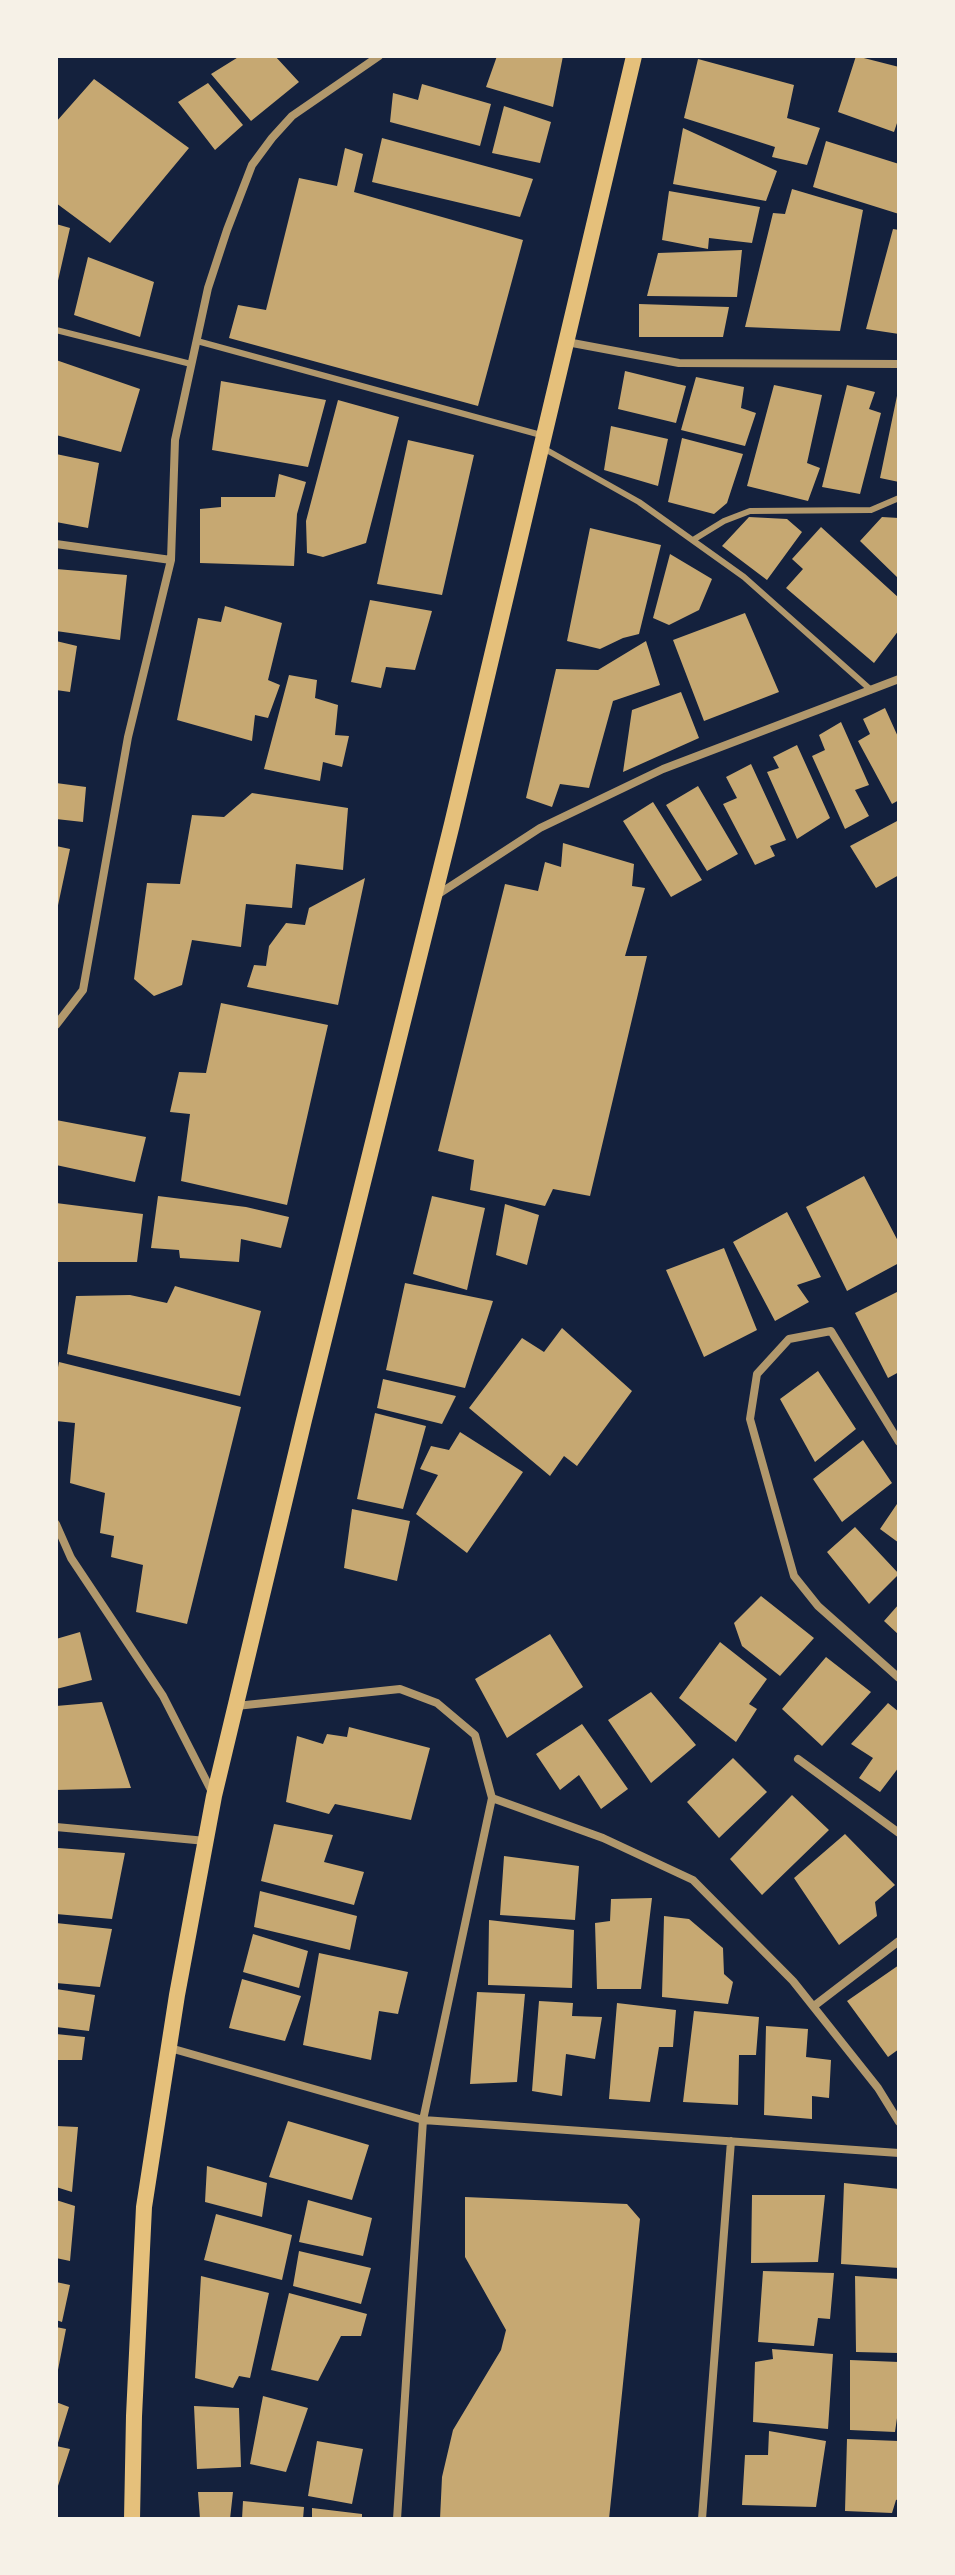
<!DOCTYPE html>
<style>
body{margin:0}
#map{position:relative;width:955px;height:2575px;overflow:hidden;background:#14213d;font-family:"Source Sans 3",sans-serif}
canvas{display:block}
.frame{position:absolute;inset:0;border:58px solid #f6f1e7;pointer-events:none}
</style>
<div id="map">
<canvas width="955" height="2575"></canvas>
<div class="frame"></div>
</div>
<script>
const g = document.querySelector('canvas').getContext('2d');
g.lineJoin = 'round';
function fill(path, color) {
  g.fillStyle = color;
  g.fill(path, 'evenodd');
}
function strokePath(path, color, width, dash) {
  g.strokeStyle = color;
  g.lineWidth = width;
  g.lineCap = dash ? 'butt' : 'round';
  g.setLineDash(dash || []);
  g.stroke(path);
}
const building = new Path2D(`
 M240 56H275L299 82 251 121 211 74Z
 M497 56H563L553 107 486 87Z
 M856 56 899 67V117L894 132 838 112Z
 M698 59 794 85 787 118 820 128 807 165 772 157 775 147 684 118Z
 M94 79 189 148 110 243 56 203V122Z
 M208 83 243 125 215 150 178 102Z
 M422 84 491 104 480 146 390 122 393 93 418 100Z
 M504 106 551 122 540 163 492 153Z
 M683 128 777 171 766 201 673 184Z
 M382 138 533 179 520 217 372 182Z
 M826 141 899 164V214L813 187Z
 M345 148 363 154 354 192 523 240 478 406 229 338 238 305 266 310 299 178 337 186Z
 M792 189 863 210 840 331 745 327 773 213 785 214Z
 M669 191 760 207 752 243 709 238 708 249 662 240Z
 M56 224 70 228 57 285H56Z
 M893 229 899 230V334L866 329Z
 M742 250 737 297 647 296 658 253Z
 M88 257 154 282 140 337 74 315Z
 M639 304 729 307 723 337H639Z
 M56 360 140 389 121 452 56 435Z
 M625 371 686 386 676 423 618 409Z
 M696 377 744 387 741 408 756 413 745 446 681 430Z
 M221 381 326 400 308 467 212 450Z
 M774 385 822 395 807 463 820 468 808 501 747 486Z
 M847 385 875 392 869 409 881 413 860 494 822 487Z
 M898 391H899V482L880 478Z
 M338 400 399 417 366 543 323 557 307 553 306 521Z
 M611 426 668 439 658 486 604 470Z
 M682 438 743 454 727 503 714 514 668 502Z
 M408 440 474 455 442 595 377 584Z
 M56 454 99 463 88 528 56 522Z
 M279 474 306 482 297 514 294 566 200 563V509L221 507V497H275Z
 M749 517 787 519 802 532 767 580 722 546Z
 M882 517 899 518V579L860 541Z
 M821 527 899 598V630L874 663 786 588 803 569 792 559Z
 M590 528 661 545 639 634 623 638 600 649 567 641Z
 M670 554 712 579 699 610 669 625 653 618Z
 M56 569 127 575 120 640 56 631Z
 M370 600 432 611 415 670 386 667 381 688 351 682Z
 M225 606 282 623 268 680 280 685 268 718 255 715 252 741 177 720 198 618 221 622Z
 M745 613 779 692 704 721 673 640Z
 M56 641 77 646 70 692 56 690Z
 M646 641 660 685 613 701 589 788 560 784 552 807 526 798 556 669 598 670Z
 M289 675 317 680 315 698 338 705 335 735 349 736 342 767 323 762 320 781 264 769Z
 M681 692 699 738 623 772 632 710Z
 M885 708 899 739V800L892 804 858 741 870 734 863 719Z
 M841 722 869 785 855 790 869 816 845 829 812 756 825 750 819 735Z
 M797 745 830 818 797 839 767 772 779 768 773 757Z
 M751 764 786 840 770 846 775 856 755 865 723 804 737 798 726 777Z
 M56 783 86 787 83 822 56 819Z
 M698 786 738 854 707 871 666 805Z
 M252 793 348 808 343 870 296 864 292 908 246 904 241 947 192 940 182 985 154 996 134 979 147 883 180 884 192 815 224 817Z
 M653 802 702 880 671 897 623 821Z
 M899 820V875L876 888 850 846Z
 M563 843 634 864 632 886 645 888 625 956H647L590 1196 553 1189 545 1206 470 1190 474 1160 438 1151 505 884 538 891 545 862 561 867Z
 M56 846 70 849 57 910H56Z
 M365 878 338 1005 247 987 254 965 266 966 269 946 286 923 305 925 309 908Z
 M221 1003 328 1025 287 1205 181 1181 190 1114 170 1112 179 1072 206 1073Z
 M56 1120 146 1137 135 1182 56 1165Z
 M864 1176 899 1243V1263L847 1291 806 1207Z
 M158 1196 246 1207 289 1217 281 1248 241 1239 239 1262 180 1258 179 1250 151 1248Z
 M432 1196 485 1208 467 1290 413 1274Z
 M56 1203 143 1214 137 1262H56Z
 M505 1204 539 1215 527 1265 496 1255Z
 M787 1212 821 1277 797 1285 809 1302 775 1321 733 1242Z
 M724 1248 757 1330 704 1357 666 1270Z
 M405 1283 493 1301 465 1388 386 1370Z
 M175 1286 261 1311 240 1396 67 1354 76 1296 130 1295 167 1303Z
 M899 1291V1372L888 1378 855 1313Z
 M562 1328 632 1391 577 1466 564 1456 550 1476 469 1408 522 1338 544 1352Z
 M59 1362 241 1407 187 1624 136 1612 143 1565 111 1557 114 1536 100 1533 105 1493 70 1483 75 1423 56 1421V1378Z
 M818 1371 856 1429 815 1462 780 1399Z
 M383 1379 456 1396 442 1424 377 1408Z
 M375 1413 426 1426 403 1509 357 1499Z
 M460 1432 523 1472 467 1553 416 1514 438 1475 420 1469 431 1446 449 1450Z
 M863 1440 892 1483 842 1522 813 1479Z
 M899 1501V1543L880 1529Z
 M352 1509 410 1521 397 1581 344 1568Z
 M855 1527 899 1574 869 1604 827 1552Z
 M761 1596 814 1638 780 1676 742 1646 734 1623Z
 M899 1604V1635L884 1621Z
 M80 1632 92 1680 56 1689V1639Z
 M550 1634 583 1687 507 1738 475 1679Z
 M720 1642 767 1679 749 1704 757 1709 736 1742 679 1698Z
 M826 1657 871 1692 822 1746 782 1709Z
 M651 1692 696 1745 651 1783 608 1720Z
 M102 1702 131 1788 56 1790V1706Z
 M888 1703 899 1712V1767L880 1792 859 1778 873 1758 851 1744Z
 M582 1724 628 1789 601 1809 579 1775 560 1790 536 1754Z
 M349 1727 430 1748 411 1820 335 1804 329 1814 286 1802 297 1736 323 1744 327 1734 347 1737Z
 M733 1758 767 1792 719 1838 687 1802Z
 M792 1795 829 1830 762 1895 730 1859Z
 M274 1824 333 1835 324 1862 364 1872 354 1905 261 1881Z
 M845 1834 895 1885 875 1902 877 1916 839 1945 794 1878Z
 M58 1848 125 1853 112 1919 56 1914Z
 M504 1856 579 1866 575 1920 500 1915Z
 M260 1891 357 1916 350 1950 254 1927Z
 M652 1898 641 1989H597L595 1923 610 1921 611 1899Z
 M664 1916 689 1919 723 1948 724 1974 733 1982 728 2004 662 1997Z
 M489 1920 574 1930 572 1988 488 1985Z
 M56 1923 112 1929 100 1987 56 1983Z
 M253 1934 308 1951 299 1988 243 1972Z
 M319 1953 408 1972 398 2014 379 2011 371 2060 303 2045Z
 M899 1965V2049L888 2057 847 2001Z
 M242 1979 301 1996 285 2041 229 2028Z
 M56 1989 95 1995 89 2031 56 2027Z
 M477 1992 525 1994 517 2082 470 2084Z
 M539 2001 573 2003 572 2016 602 2017 595 2059 566 2054 562 2096 532 2091Z
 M617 2003 676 2010 673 2047H659L650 2102 609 2099Z
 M694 2011 759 2017 756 2055H739L738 2105 683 2102Z
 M766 2026 808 2029 806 2057 831 2060 829 2098 812 2096V2119L764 2115Z
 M56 2034 85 2037 82 2060H56Z
 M288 2121 369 2145 352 2200 269 2177Z
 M56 2126 78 2127 72 2192 56 2187Z
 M207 2166 267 2183 262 2217 205 2202Z
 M844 2183 899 2189V2268L841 2264Z
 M752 2195H825L818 2262 751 2263Z
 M465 2197 627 2204 640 2219 609 2519H440L442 2477 453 2430 501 2350 506 2330 465 2257Z
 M56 2200 75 2206 70 2261 56 2258Z
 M308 2200 372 2218 363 2256 299 2242Z
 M216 2214 292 2235 282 2280 204 2260Z
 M299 2251 371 2268 361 2304 293 2286Z
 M763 2271 834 2273 830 2319 818 2318 814 2346 758 2342Z
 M201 2276 269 2293 250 2378 239 2376 233 2388 195 2378Z
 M855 2276 899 2279V2353L856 2352Z
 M56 2282 70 2285 62 2322 56 2320Z
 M289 2293 367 2314 361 2336H341L318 2381 271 2370Z
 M56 2327 66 2329 57 2375H56Z
 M772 2349 833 2354 828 2429 753 2422 755 2362 773 2359Z
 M850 2360 899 2362V2404L895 2432 850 2430Z
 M263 2396 308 2408 286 2472 250 2464Z
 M56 2402 69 2407 57 2446H56Z
 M194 2406 239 2408 241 2467 197 2469Z
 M769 2431 826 2441 816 2507 742 2505 745 2455H768Z
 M847 2439 899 2441V2499L896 2500 892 2513 845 2511Z
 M317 2441 363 2449 352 2504 308 2496Z
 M56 2446 70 2449 57 2489H56Z
 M198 2492H233L230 2519H200Z
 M243 2501 304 2507 303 2519H242Z
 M312 2508 362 2514V2519H312Z`);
const service = new Path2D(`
 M56 330 191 364
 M197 341 541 435
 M543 448 639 502 744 577 871 690
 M693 540 724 521 750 511 871 510 899 498`);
const minor = new Path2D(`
 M567 342 679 363 899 364
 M56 544 171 560
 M437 895 540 828 663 769 899 679
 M56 1025 83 990 128 737 171 560 175 440 208 288 227 230 252 165 272 138 292 116 379 56
 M899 1442 831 1331 789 1339 757 1374 750 1419 794 1576 818 1606 899 1678
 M56 1524 71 1558 163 1696 212 1792
 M236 1706 400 1689 437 1703 475 1735 492 1798 423 2120 397 2519
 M798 1759 899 1833
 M492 1798 603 1838 693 1880 793 1981 878 2088 899 2122
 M56 1827 206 1841
 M814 2006 899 1941
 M170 2048 423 2120 899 2153
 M702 2519 731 2141`);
const secondary = new Path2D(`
 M132 2519 134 2416 144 2207 177 1995 214 1796 304 1420 452 824 634 56`);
fill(building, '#c6a872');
strokePath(service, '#b1986c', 6);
strokePath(minor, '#b1986c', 8);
strokePath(secondary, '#e5c07b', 16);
</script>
